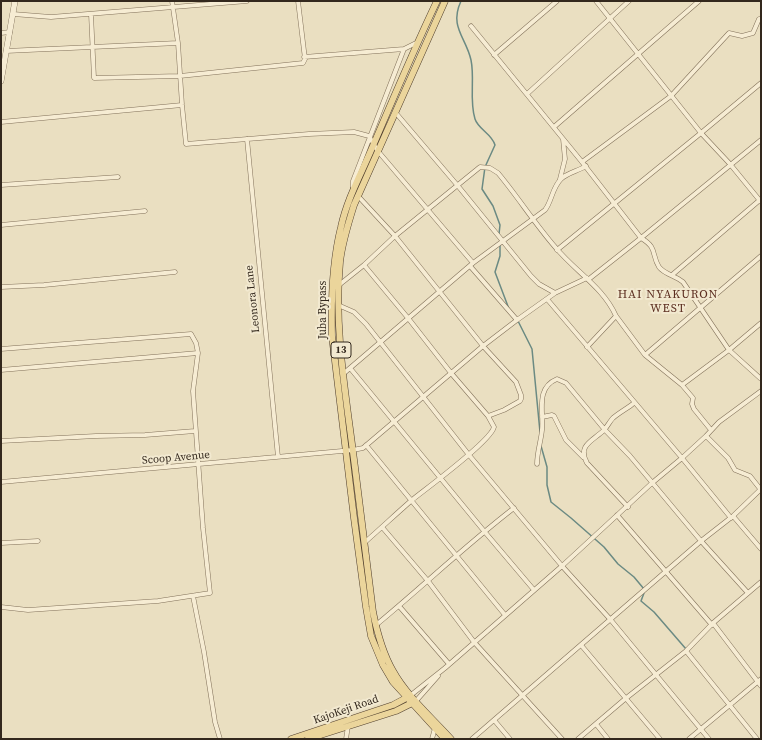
<!DOCTYPE html>
<style>
body{margin:0}
#map{position:relative;width:762px;height:740px;overflow:hidden;background:#eadfc1;font-family:"Source Serif 4",serif}
canvas{display:block}
.frame{position:absolute;inset:0;border:2px solid #33281d;pointer-events:none}
</style>
<div id="map">
<canvas width="762" height="740"></canvas>
<div class="frame"></div>
</div>
<script>
const g = document.querySelector('canvas').getContext('2d');
g.lineJoin = 'round';
function strokePath(path, color, width, dash) {
  g.strokeStyle = color;
  g.lineWidth = width;
  g.lineCap = dash ? 'butt' : 'round';
  g.setLineDash(dash || []);
  g.stroke(path);
}
function write(font, color, halo, rows, align = 'center') {
  g.font = font + ' "Source Serif 4",serif';
  g.lineWidth = 4;
  g.setLineDash([]);
  g.textBaseline = 'middle';
  g.strokeStyle = halo;
  g.fillStyle = color;
  for (const [text, x, y, turn = 0] of rows) {
    g.save();
    g.translate(x, y);
    g.rotate((+turn || 0) * Math.PI / 180);
    g.textAlign = isNaN(turn) ? turn : align;
    if (halo) g.strokeText(text, 0, 0);
    g.fillText(text, 0, 0);
    g.restore();
  }
}
const stream = new Path2D(`
 M461 1C449 27 466 37 471 60 475 79 469 100 475 119 478 129 492 134 495 145L485 167 482 189 493 206 500 225 499 234
 M500 244V256L495 272 509 309
 M518 321 532 349 540 432
 M541 446 547 467V485L551 502 571 518 604 547 618 564 634 577 644 589
 M644 593 641 601 654 612 686 649`);
const street = new Path2D(`
 M172 1 178 43 182 105 186 144 309 134 354 132 369 136 377 150 473 263
 M596 1 701 133 730 164 761 202
 M13 14 51 17 247 1
 M91 14 94 78 180 76 303 63 305 59 298 1
 M471 26 582 162 641 238C658 248 651 254 659 267 664 274 676 276 683 282L729 350 761 379
 M1 33 10 32
 M6 51 178 43
 M494 55 557 1
 M304 57 404 49 418 42
 M527 94 629 1
 M395 112 458 186 531 276 539 284 555 293
 M1 122 182 105
 M554 127 699 1
 M247 139 278 457
 M582 162 671 96 729 33 742 36 753 33 759 19H761
 M560 179 565 159 563 139
 M1 185 118 177
 M353 189V181L404 49
 M358 196 395 236 483 346 516 382 521 395V399L520 401 504 410 488 416
 M1 225 145 211
 M557 250 701 133 761 83
 M470 266 517 320
 M672 275 761 199
 M589 279 641 238 761 140
 M339 285 364 265 395 236 480 167 490 168 498 173C518 197 535 224 556 248 576 272 603 287 616 316L645 355 682 385 693 398 692 404 694 409 711 430
 M1 287 44 285 175 272
 M547 299 682 458 731 518
 M338 305 354 312 366 324 469 455 562 566 610 619 709 739
 M587 347 616 316
 M1 349 191 334 196 343 198 353 193 391 203 528 210 593 158 601 28 610 1 607
 M645 355 761 256
 M350 368 484 531 534 590
 M1 370 198 353
 M343 374 473 263 545 210C552 201 552 188 561 179 567 173 578 171 586 166
 M682 385 729 350 761 323
 M542 417 552 415 554 416 566 440 583 457
 M706 436 728 458 735 470 750 476 761 490
 M1 441 96 436 145 435 195 431
 M366 445 505 615
 M537 464C537 452 541 441 542 430 544 412 535 388 557 379L566 383 605 430 630 456 701 541 748 593
 M1 482 353 450 363 448 483 346 517 320 555 293 587 278
 M628 507 587 463C577 445 593 441 604 430 607 427 610 421 613 418 620 412 628 408 634 403
 M617 515 712 625
 M733 516 761 549
 M382 527 428 581 474 642 562 739
 M1 543 38 541
 M364 543C380 529 396 514 412 500 427 488 491 441 494 427L488 416 451 373 408 318 364 265
 M193 596 204 652 215 722 220 739
 M399 606 449 664
 M713 623 761 686
 M376 625C422 587 466 545 514 508
 M581 645 660 739
 M686 651 757 739
 M411 695 445 668 562 566 652 483 682 458 706 436 719 422 761 391
 M416 701 438 676
 M494 720 510 739
 M596 724 608 739
 M346 739 348 726
 M432 739 435 728
 M472 739 701 541 733 516 761 489
 M578 739 625 699 686 651 713 623 761 582
 M689 739 761 679`);
const secondary = new Path2D(`
 M1 81 15 1`);
const primary = new Path2D(`
 M437 1C414 49 393 99 372 148 361 174 347 199 341 227 332 263 331 299 332 336L354 518 366 607 371 636 383 665 393 682 445 739
 M445 1 354 205C348 224 342 243 340 262 334 326 345 389 353 452 360 505 366 558 373 612 377 632 382 652 393 671 406 695 432 718 451 739
 M291 739 393 705 410 696
 M308 739 396 711 414 702`);
const shields = [
 [341,350,20]
];
const shieldNames = [
 ["13",341,350]
];
const streetNames = [
 ["Leonora Lane",253,299,-96],
 ["Juba Bypass",323,310,-90],
 ["Scoop Avenue",176,458,-5],
 ["KajoKeji Road",346,710,-19]
];
const neighbourhoodNames = [
 ["HAI NYAKURON",668,295],
 ["WEST",668,309]
];
strokePath(stream, '#6b8a83', 1.5);
strokePath(street, '#82715a', 5);
strokePath(secondary, '#64523d', 6);
strokePath(primary, '#503f2e', 7);
strokePath(street, '#f6ecd3', 4);
strokePath(secondary, '#f6ecd3', 5.5);
strokePath(primary, '#ebd59b', 6);
for (const [x, y, w] of shields) {
  const box = new Path2D();
  box.roundRect(x - w / 2, y - 8, w, 16, 3);
  g.fillStyle = '#f2e9d0';
  g.fill(box);
  strokePath(box, '#33281d', 1);
}
write('bold 10px', '#33281d', null, shieldNames);
write('11px', '#33281d', '#f2e9d0', streetNames);
g.letterSpacing = '1px';
write('12px', '#5c2e20', '#f2e9d0', neighbourhoodNames);
g.letterSpacing = '0px';
</script>
